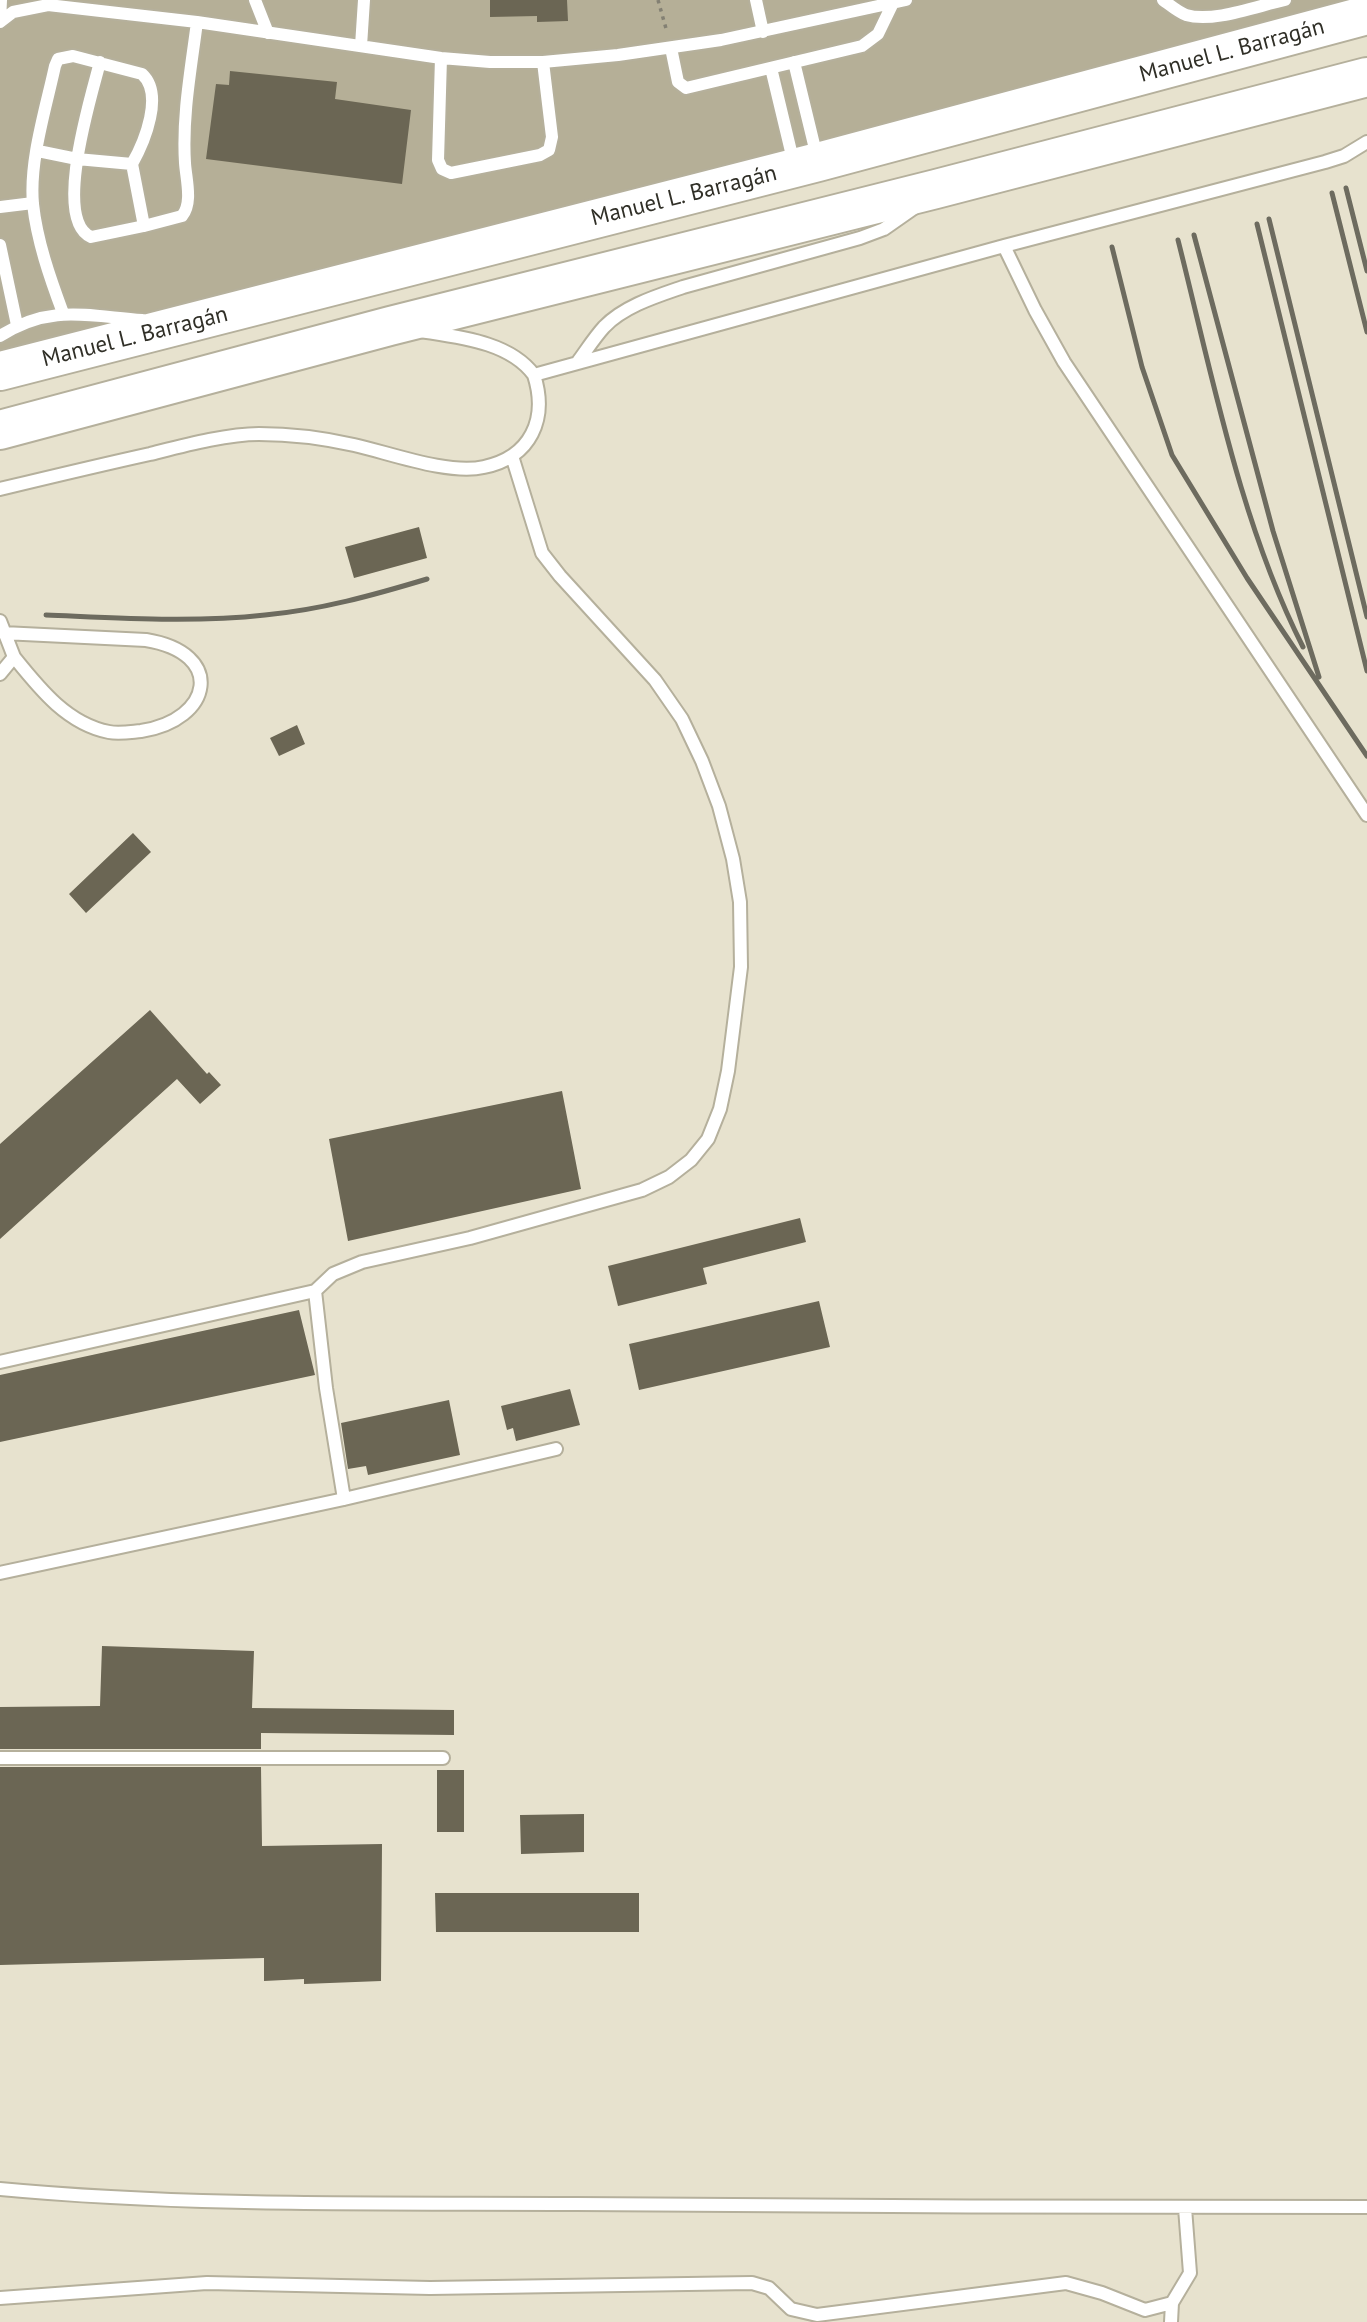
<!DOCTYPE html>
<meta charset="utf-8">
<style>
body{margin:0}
canvas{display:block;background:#e7e2ce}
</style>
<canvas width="1367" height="2322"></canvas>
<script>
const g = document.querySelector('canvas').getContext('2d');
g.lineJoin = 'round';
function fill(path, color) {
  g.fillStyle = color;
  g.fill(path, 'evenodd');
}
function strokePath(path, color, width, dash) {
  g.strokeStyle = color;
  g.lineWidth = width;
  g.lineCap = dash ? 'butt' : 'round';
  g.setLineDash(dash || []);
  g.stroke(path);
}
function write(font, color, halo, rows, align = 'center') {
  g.font = font + ' "PT Sans",sans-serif';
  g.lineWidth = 7;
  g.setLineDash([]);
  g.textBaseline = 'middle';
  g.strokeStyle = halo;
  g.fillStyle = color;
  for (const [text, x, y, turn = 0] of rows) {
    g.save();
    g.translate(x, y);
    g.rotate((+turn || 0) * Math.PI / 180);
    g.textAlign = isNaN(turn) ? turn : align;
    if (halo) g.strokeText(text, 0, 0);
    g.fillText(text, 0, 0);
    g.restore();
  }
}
const green = new Path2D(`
 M0 0H1367V2L0 351Z`);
const building = new Path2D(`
 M490 0H567L568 21 537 22V16L490 17Z
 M230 71 337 82 335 99 411 110 402 184 206 159 216 84 229 85Z
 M419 527 427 558 354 578 345 547Z
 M297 725 305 744 279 756 270 738Z
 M133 833 151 852 86 913 69 894Z
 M150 1010 207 1074 209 1072 221 1085 200 1104 177 1079 0 1239V1144Z
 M562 1091 581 1189 348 1241 329 1139Z
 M800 1218 806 1242 703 1268 707 1284 618 1306 608 1266Z
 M819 1301 830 1347 639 1390 629 1344Z
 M299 1310 315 1375 0 1442V1375Z
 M570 1389 580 1425 516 1441 513 1428 507 1430 501 1406Z
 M449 1400 460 1455 368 1475 366 1466 348 1469 341 1423Z
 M102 1646 254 1651 252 1708 454 1710V1735L261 1733V1749H0V1707L100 1706Z
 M0 1767H261L262 1846 382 1844 381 1981 304 1984V1979L264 1981V1958L0 1965Z
 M437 1770H464V1832H437Z
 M584 1814V1852L521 1854 520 1815Z
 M435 1893H639V1932H436Z`);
const path = new Path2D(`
 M658 0 667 32`);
const lane = new Path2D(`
 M255 0 268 33
 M756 0 763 32
 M1163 0C1170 5 1178 12 1186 15 1213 23 1257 6 1285 0
 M0 22 13 12 48 5 197 22 441 58 490 62H543L618 55 721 40 906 0
 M0 22 1 0
 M361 46 364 0
 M671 48 678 82 686 88 862 46 878 34 893 3
 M441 58 438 160 442 169 451 173 540 155 549 150 552 137 543 62
 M100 62C92 94 52 220 91 237L144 226
 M794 62 817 157
 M771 68 794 164
 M38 151 77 159 132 164C145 141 164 94 142 74L73 56 58 59 55 66C46 108 29 161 33 204 37 241 50 278 63 313
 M132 164 144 226 182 216C193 203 186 179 185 163 182 116 191 69 197 22
 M0 207 33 203
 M0 245 17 325
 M1004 246 1035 310 1064 362 1367 815
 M421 331C459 337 510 342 534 375
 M0 336C50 304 87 316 142 320
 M577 363C586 351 594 338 604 327 624 306 657 296 683 287L860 238 884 229 914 208
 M0 489C50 477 100 465 150 454 182 446 226 434 259 434 291 434 323 438 354 445 390 453 448 475 484 467 531 457 548 419 534 375L1004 246 1325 162 1344 156 1367 142
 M0 621 14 657 0 674
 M3 633 146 640C226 653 213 720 141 731 130 732 119 734 109 732 67 724 39 688 14 657
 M315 1291 333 1274 362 1262 470 1238 642 1190 669 1177 691 1160 708 1139 720 1109 728 1071 741 967 740 902 733 859 719 806 702 761 682 719 655 680 560 576 542 553 512 456
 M0 1362 315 1291 326 1388 344 1499
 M0 1573 344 1499 556 1449
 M0 1758H443
 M0 2189C191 2207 385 2203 577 2204 840 2206 1104 2208 1367 2207
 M0 2298 207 2283 430 2288 752 2283 769 2288 791 2309 817 2315 1066 2283 1102 2293 1145 2310 1172 2303 1190 2273 1185 2208
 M1171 2322 1172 2303`);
const highway = new Path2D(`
 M0 371 818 162 1367 15
 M0 430 390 326 936 189 1367 77`);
const rail = new Path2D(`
 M1346 188 1367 271
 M1332 193 1367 332
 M1269 219 1367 617
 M1257 224 1367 671
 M1194 235 1273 531 1319 677
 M1178 240C1212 374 1240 523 1303 647
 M1112 247 1142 367 1172 455 1247 578 1367 756
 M46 615C119 618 192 623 265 615 320 610 374 595 427 579`);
const streetNames = [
 ["Manuel L. Barragán",1232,51,-15],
 ["Manuel L. Barragán",684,196,-14],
 ["Manuel L. Barragán",135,337,-14]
];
fill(green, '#b5af97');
fill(building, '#6b6654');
strokePath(lane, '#b5b09c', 16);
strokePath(highway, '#b5b09c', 42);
strokePath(path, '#838073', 3.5, [3.5, 5]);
strokePath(lane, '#fff', 12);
strokePath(highway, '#fff', 38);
strokePath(rail, '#6d6b5f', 5);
write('23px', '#302f27', '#fff', streetNames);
</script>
